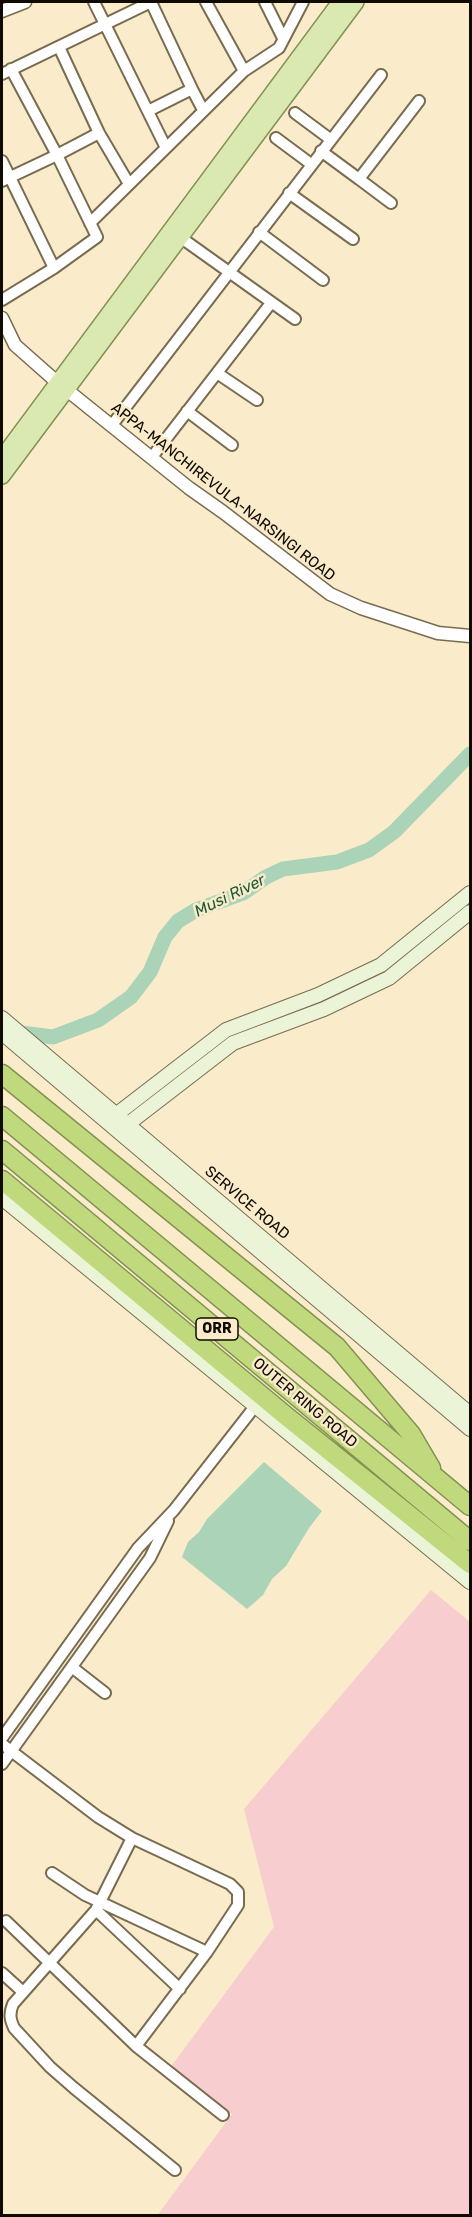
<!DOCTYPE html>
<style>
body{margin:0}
#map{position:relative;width:472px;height:2217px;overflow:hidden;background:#faebcb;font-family:Rubik,sans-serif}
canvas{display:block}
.frame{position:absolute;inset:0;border:3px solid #0f0b02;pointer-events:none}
</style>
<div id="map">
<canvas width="472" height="2217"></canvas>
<div class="frame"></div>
</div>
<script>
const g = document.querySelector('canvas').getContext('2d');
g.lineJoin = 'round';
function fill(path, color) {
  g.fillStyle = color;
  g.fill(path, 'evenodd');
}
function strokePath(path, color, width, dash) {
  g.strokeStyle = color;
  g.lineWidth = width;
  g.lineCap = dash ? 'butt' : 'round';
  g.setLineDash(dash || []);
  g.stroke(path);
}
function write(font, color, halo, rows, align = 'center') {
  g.font = font + ' Rubik,sans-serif';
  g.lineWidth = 5;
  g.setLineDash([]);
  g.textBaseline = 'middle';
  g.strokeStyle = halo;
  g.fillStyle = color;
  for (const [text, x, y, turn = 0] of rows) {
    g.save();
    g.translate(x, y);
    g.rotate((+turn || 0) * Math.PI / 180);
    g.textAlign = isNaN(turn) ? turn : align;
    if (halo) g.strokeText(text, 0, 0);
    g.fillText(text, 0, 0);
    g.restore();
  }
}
const green = new Path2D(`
 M431 1590 470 1622V2215L157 2216 232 2114 170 2068 274 1927 244 1809Z`);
const water = new Path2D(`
 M264 1462 322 1511 309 1528 286 1566 272 1579 263 1595 247 1609 182 1557 188 1542 199 1532 207 1519Z`);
const river = new Path2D(`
 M13 1032 53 1037 98 1020 131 997 150 972 165 937 178 921 196 910 243 893 266 877 283 869 337 862 369 850 394 832 470 754`);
const minor = new Path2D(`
 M206 2 244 71
 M265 2 283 38
 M59 47 99 133 129 184
 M2 74 151 2
 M192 89 203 110
 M148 111 192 89 151 2
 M295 113 330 139
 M276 138 311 164
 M166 148 244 71 279 48 303 2
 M321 151 359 179 419 101
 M2 161 54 268
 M359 179 391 203
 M2 181 57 155 99 133
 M289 193 353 239
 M90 223 166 148 94 2
 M259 232 323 280
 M180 237 295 319
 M2 300 54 268 97 237 57 155 11 69
 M217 373 257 400
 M187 411 232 445
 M112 425 381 75
 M152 457 271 303
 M73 1668 105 1693
 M2 1738 138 1548 174 1510 256 1405
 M2 1744 98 1817 132 1838 230 1884 238 1892V1905L207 1952 136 2046
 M2 1764 150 1558 168 1521
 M132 1838 96 1910 13 2004C9 2014 10 2019 14 2028L50 2067 74 2088 175 2170
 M52 1873 85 1895 207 1952
 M96 1910 180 1989
 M6 1921 136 2046 223 2115
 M2 1973 23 1992`);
const tertiary = new Path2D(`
 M2 11 25 2
 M2 318 15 345 58 383
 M67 390 189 488 223 512 330 594 361 608 438 633 470 636`);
const secondary = new Path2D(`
 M2 1018 470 1414
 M2 1033 470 1429
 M117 1114 226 1030 318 995 381 965 470 893
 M128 1124 233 1043 324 1009 389 978 470 912
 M2 1198 470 1582`);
const primary = new Path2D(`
 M2 458 340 2
 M2 476 356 2`);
const motorway = new Path2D(`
 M2 1074 337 1347 411 1434 431 1468
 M2 1116 470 1506
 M2 1150 470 1541
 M2 1180 286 1416 470 1564`);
const shields = [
 [217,1329,42]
];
const shieldNames = [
 ["ORR",217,1329]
];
const streetNames = [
 ["APPA-MANCHIREVULA-NARSINGI ROAD",223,492,38],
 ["SERVICE ROAD",247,1203,40],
 ["OUTER RING ROAD",305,1403,40]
];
const waterNames = [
 ["Musi River",230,896,-26]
];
fill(green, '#f7cdcf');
fill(water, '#abd3b8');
strokePath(river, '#abd3b8', 15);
strokePath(minor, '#786b4f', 14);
strokePath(tertiary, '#786b4f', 15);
strokePath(secondary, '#786b4f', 16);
strokePath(primary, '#839152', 18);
strokePath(motorway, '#839152', 21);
strokePath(minor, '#fff', 10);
strokePath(tertiary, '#fff', 12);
strokePath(secondary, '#ecf4d8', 14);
strokePath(primary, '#dae8b1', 15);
strokePath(motorway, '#c1d97d', 18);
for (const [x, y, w] of shields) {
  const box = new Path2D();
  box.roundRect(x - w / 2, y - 11, w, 22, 4.5);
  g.fillStyle = '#faebcb';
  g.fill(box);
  strokePath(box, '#0f0b02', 1.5);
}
write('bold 14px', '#0f0b02', null, shieldNames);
write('15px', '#0f0b02', '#faebcb', streetNames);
write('italic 16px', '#1d5c3a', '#faebcb', waterNames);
</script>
